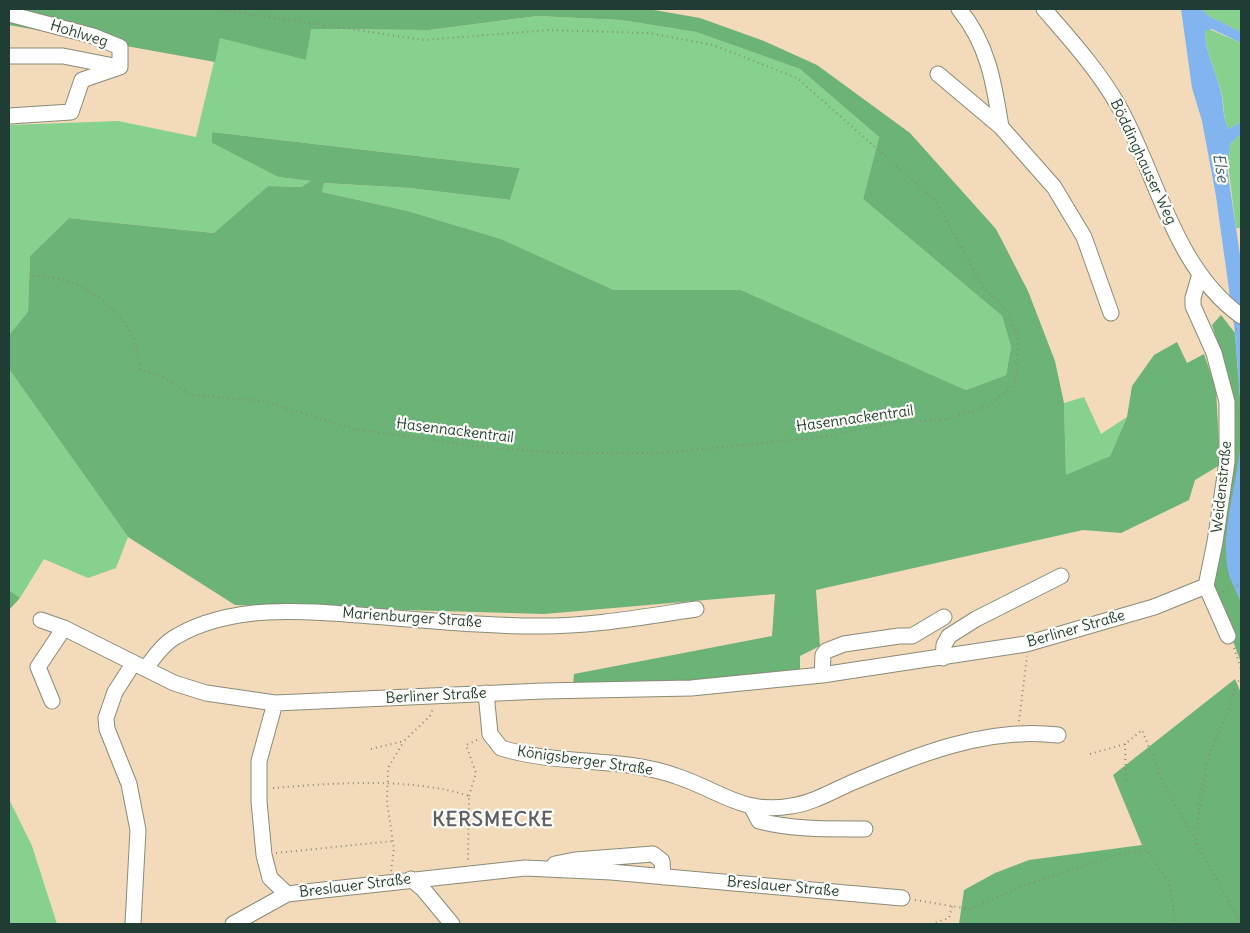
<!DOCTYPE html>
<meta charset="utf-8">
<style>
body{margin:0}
#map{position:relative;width:1250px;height:933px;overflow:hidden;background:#f3daba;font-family:Delius,sans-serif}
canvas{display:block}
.frame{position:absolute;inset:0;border:10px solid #1f3d34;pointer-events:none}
</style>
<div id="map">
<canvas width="1250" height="933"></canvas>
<div class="frame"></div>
</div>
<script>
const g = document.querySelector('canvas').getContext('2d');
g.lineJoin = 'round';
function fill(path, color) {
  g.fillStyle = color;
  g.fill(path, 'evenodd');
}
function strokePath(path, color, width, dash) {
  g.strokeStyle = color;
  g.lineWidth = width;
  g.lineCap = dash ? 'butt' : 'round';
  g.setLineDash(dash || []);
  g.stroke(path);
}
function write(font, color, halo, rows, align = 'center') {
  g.font = font + ' Delius,sans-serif';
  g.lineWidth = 4.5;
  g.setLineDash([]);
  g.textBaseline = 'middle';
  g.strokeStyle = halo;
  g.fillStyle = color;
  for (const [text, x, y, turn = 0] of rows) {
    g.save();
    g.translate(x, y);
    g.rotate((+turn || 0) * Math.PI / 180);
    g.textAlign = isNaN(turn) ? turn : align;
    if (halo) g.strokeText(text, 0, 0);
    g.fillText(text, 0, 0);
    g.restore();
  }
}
const green = new Path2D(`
 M1202 9H1241V32L1207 15Z
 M537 16 621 20 696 32 800 69 879 137 863 199 1002 316 1011 347 1006 375 966 390 741 290H614L501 239 408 211 322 192 323 183 409 188 510 200 520 168 212 132V143L278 177 312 181 301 187 268 186 215 233 69 218 30 256 28 313 9 335V125L118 121 196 137 220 37 306 60 310 29 429 30Z
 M1209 29 1241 43V122L1229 129C1222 118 1225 104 1221 91 1216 71 1205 52 1205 30Z
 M1241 134V228H1236L1227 155 1230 144Z
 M9 369 128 537 116 568 88 578 44 559 20 598 9 590Z
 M1084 397 1101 434 1127 417 1110 456 1066 476 1064 403Z
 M9 799 32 846 57 924H9Z`);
const forest = new Path2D(`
 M9 9H648L700 18 764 41 817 65 910 133 996 229 1028 291 1055 361 1064 403 1066 475 1110 456 1127 417 1132 386 1154 355 1177 342 1187 363 1204 354 1216 389 1220 465 1195 480 1189 500 1121 533 1083 530 816 590 820 646 800 656V674L690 685H573L574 674 772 636 775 594 544 614 235 605 128 537 9 369V335L28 312 30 256 69 218 214 233 268 186 301 187 311 181 278 177 212 143V132L520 168 510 200 409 188 324 183 322 192 408 211 501 239 614 290H741L966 390 1006 375 1011 347 1002 316 863 199 879 137 800 69 696 32 621 20 537 16 429 30 311 29 306 60 220 38 215 62 9 25Z
 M1221 315 1235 333 1241 410V451L1226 542 1230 576 1241 602V663L1212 583 1231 465 1225 365 1212 325Z
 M9 590 20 598 9 610Z
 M1235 679 1241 693V924H959L964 890 995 873 1029 860 1142 845 1113 775Z`);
const water = new Path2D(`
 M1181 9H1202L1207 15 1241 32V43L1212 29 1205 31C1205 52 1216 71 1221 92 1224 104 1222 118 1229 129L1241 122V134L1230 144 1227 167 1241 262V410L1235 333 1216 196 1202 121 1192 88Z
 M1241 435V602C1238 594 1233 586 1230 578 1217 535 1240 479 1241 435Z`);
const path = new Path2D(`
 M33 276C74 276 112 299 132 335 137 344 138 359 140 369L164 378 193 395 262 401 355 429 476 446 559 453H663L830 436 894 422 944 420 990 405 1016 382 1018 338 1007 309 984 289 936 201 797 78 713 45 649 33 549 30 424 40 214 9
 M1236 329 1241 333
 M1223 592 1241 584
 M1234 648 1241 669
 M1019 721 1027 656
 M1125 744 1126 780
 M371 749 404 741 430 716 433 709
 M1090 754 1125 744 1142 730 1163 782 1241 924
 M273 788C333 783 412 777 469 796L468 861
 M469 796 476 773 466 745 479 739
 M1200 811 1207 772
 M1196 844 1199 801 1209 755 1231 703 1236 683 1241 679
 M276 853 393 841
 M391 871 394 849 387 802 388 768 404 741
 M915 900 970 909 1026 885 1121 854 1147 850 1169 882 1176 924
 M931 924 949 918 952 906`);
const minor = new Path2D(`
 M959 9C988 44 994 83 1001 127
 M1044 9C1070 39 1098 70 1118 105 1157 174 1173 267 1241 316
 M9 14 93 36 120 47V67L82 80 71 112 9 116
 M9 56H63L119 67
 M938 74 1001 127 1054 187 1084 237 1111 313
 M1200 274 1193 298V306L1214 353 1227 402V462L1215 542 1206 586 1228 636
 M41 620 64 628 174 683 206 693 275 703 543 691 691 688 822 675 1026 644 1154 607 1206 586
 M943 658 944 645 949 636 976 619 1061 576
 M133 664 115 692 106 718 107 729 129 784 138 830 133 924
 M146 668C155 656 164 643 177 636 234 603 309 611 371 616 425 620 479 626 534 626 588 627 642 617 696 609
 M822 675 823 655 826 651 844 644 899 636H912L944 617
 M486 693 490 734 501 748C559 766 620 756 676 776 719 790 743 815 791 806 812 803 831 792 851 783 915 756 986 726 1058 735
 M52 701 38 667 64 628
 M275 703 259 761V801L264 855 270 878 287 894 525 868 611 872 902 898
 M752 808 759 821C794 830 830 829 865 829
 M555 864 575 860 653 854 662 861 663 877
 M411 879 423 889 452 924
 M233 924 287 894`);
const streetNames = [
 ["Hohlweg",79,34,17],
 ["Böddinghauser Weg",1143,162,65],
 ["Hasennackentrail",855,419,-8],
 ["Hasennackentrail",455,431,7],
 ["Weidenstraße",1222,487,-84],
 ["Marienburger Straße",412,618,4],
 ["Berliner Straße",1076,629,-16],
 ["Berliner Straße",436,696,-3],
 ["Königsberger Straße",585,761,8],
 ["Breslauer Straße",355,886,-7],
 ["Breslauer Straße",783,887,5]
];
const waterNames = [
 ["Else",1220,168,80]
];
const districtNames = [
 ["KERSMECKE",493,820]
];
fill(green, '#86d18d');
fill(forest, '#6cb378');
fill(water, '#82b5ef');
strokePath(minor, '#898c77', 17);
strokePath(path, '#898c77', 2, [1, 4]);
strokePath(minor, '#fff', 15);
write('15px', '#1f3d34', '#fdfcf7', streetNames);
write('italic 16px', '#3d616c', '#fdfcf7', waterNames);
g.letterSpacing = '1px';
write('bold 20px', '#5e6068', '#fdfcf7', districtNames);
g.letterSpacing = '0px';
</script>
